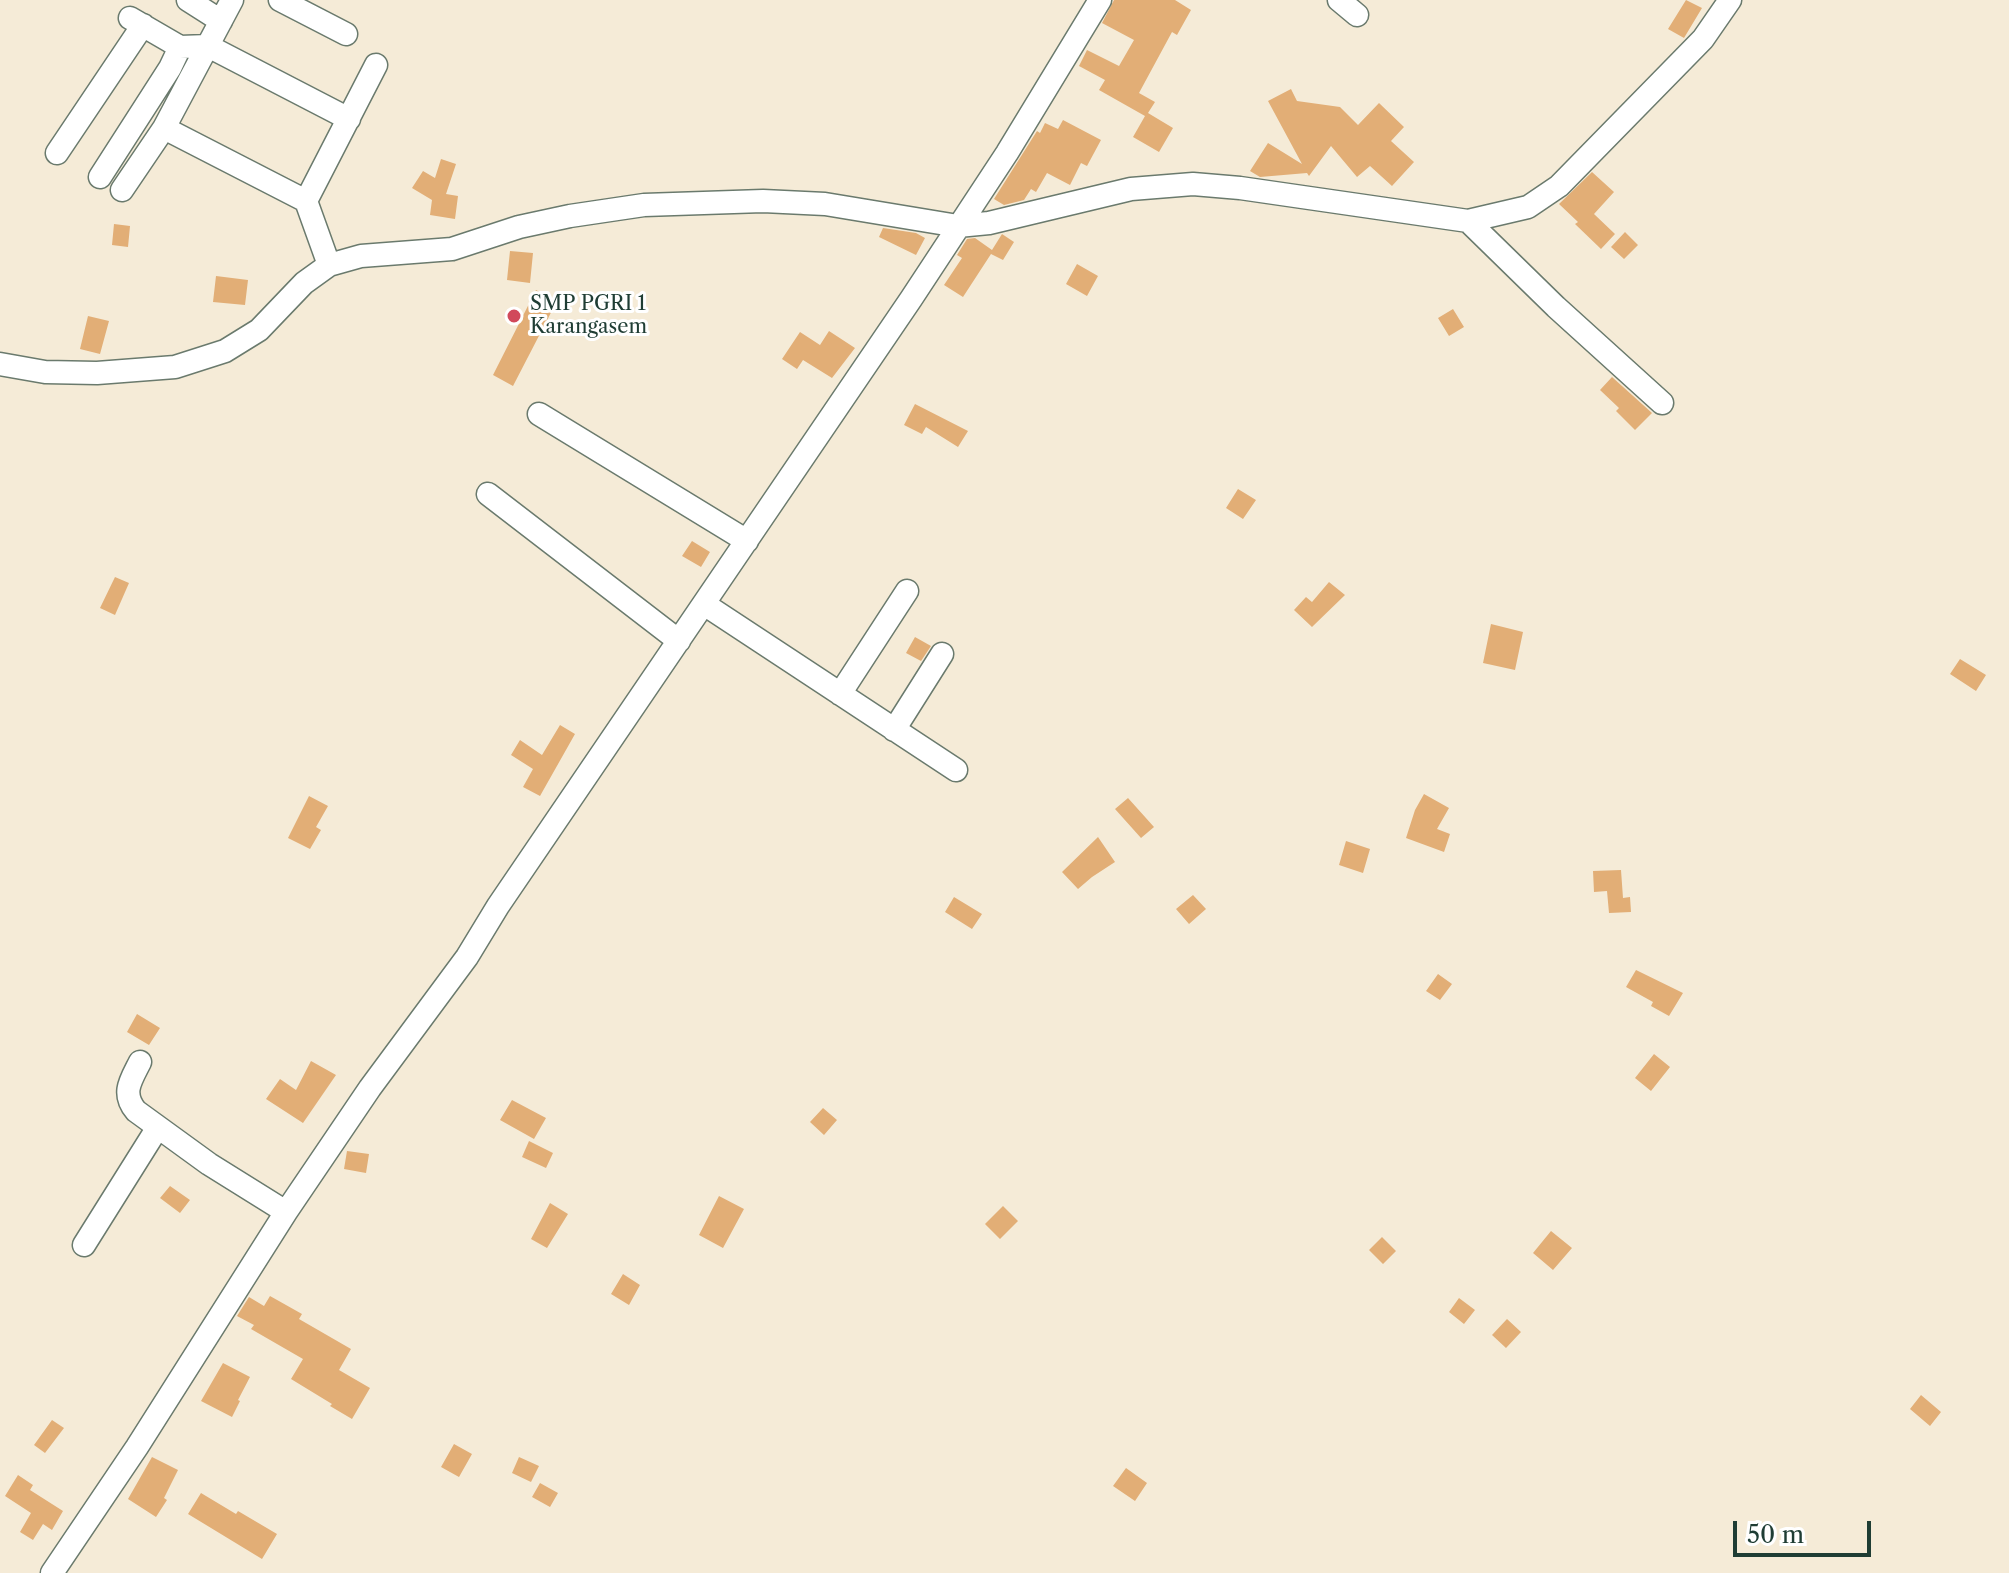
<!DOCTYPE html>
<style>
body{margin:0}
#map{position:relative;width:2009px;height:1573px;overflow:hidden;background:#f5ebd7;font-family:"Libre Caslon Text",serif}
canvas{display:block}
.scale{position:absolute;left:1733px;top:1521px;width:138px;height:36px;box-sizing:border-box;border:4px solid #1f3d34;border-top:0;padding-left:10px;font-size:24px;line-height:28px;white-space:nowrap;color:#1f3d34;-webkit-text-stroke:6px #fff;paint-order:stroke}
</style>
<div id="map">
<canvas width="2009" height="1573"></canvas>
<div class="scale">50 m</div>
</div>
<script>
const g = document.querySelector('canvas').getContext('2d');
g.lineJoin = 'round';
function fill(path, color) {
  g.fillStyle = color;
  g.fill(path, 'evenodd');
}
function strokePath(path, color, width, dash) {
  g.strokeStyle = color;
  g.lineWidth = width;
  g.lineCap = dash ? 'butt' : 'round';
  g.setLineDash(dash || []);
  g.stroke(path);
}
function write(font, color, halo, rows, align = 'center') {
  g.font = font + ' "Libre Caslon Text",serif';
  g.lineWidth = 6;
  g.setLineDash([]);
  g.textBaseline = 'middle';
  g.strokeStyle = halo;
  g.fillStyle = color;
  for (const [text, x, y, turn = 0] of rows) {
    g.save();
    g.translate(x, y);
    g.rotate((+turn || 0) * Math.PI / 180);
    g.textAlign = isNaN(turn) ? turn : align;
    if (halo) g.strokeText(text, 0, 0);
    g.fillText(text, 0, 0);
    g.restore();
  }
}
const building = new Path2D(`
 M1114 0H1175L1191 10 1177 35 1172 32 1139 93 1155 102 1148 113 1173 128 1159 152 1133 137 1145 116 1099 90 1105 80 1079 66 1087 50 1119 66 1134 40 1102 23Z
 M1686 0 1702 8 1684 38 1668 29Z
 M1291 89 1297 101 1340 107 1358 125 1379 103 1404 127 1391 141 1414 162 1392 186 1370 166 1357 177 1331 146 1309 176 1307 173 1260 177 1250 171 1268 143 1302 164 1268 101Z
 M1063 120 1101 140 1087 166 1081 163 1070 185 1047 173 1036 192 1031 189 1024 200 1004 205 994 199 1037 131 1040 133 1045 123 1058 129Z
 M441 159 456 164 446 194 458 196 455 219 430 215 432 200 412 188 423 171 435 178Z
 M1592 172 1614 192 1594 214 1615 234 1601 249 1575 224 1578 222 1559 204Z
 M114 224 130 226 128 247 112 245Z
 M883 228 916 233 925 238 916 255 879 237Z
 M1625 232 1638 245 1624 259 1611 247Z
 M1002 234 1014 242 1003 260 991 254 963 297 944 285 962 258 957 255 967 239 975 238 992 250Z
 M510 251 533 253 530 283 507 280Z
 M1077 264 1098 276 1087 296 1066 284Z
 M216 276 248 280 245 305 213 302Z
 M536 290 557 301 513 386 493 375Z
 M1453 309 1464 327 1449 336 1438 318Z
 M88 316 109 321 100 354 80 349Z
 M829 331 855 348 832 378 803 360 797 369 782 359 800 332 820 345Z
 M1612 377 1652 413 1635 430 1616 411 1619 408 1600 390Z
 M915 404 968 431 958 447 926 427 922 434 904 425Z
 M1238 489 1256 500 1243 519 1226 508Z
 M692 541 710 552 701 567 682 556Z
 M115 577 129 583 115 615 100 608Z
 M1329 582 1345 595 1312 627 1294 610 1306 597 1312 602Z
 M1491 624 1523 632 1515 670 1483 663Z
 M915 637 931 646 921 661 906 653Z
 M1960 659 1986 675 1976 691 1950 674Z
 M560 725 575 734 540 796 523 787 533 769 511 755 520 740 542 755Z
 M1424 794 1449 808 1437 829 1450 834 1444 852 1406 838 1415 810Z
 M309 796 328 806 316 827 321 830 310 849 288 838Z
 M1128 798 1154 827 1141 838 1115 809Z
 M1098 837 1115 862 1092 877 1078 889 1062 872Z
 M1346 841 1370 849 1363 873 1339 865Z
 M1621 870 1623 898 1630 897 1631 912 1609 913 1607 891 1594 892 1593 871Z
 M1193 895 1206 909 1189 924 1176 909Z
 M954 897 982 914 972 929 945 912Z
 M1636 970 1683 993 1669 1016 1651 1006 1653 1002 1626 987Z
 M1438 974 1452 984 1440 1000 1426 991Z
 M137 1014 160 1028 149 1045 127 1032Z
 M1654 1054 1670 1067 1651 1091 1635 1078Z
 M311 1061 336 1075 303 1123 266 1099 280 1079 296 1090Z
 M512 1100 546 1118 534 1139 500 1120Z
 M823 1108 837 1120 824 1135 810 1122Z
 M529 1141 553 1153 546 1168 522 1157Z
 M347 1151 369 1154 366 1173 344 1169Z
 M170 1186 190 1200 180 1213 160 1198Z
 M719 1196 744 1209 723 1248 699 1235Z
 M550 1203 568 1214 547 1248 531 1239Z
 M1003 1206 1018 1221 1000 1239 985 1224Z
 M1551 1231 1572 1248 1553 1270 1533 1253Z
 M1382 1237 1396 1251 1383 1264 1369 1250Z
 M623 1274 640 1285 629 1305 611 1294Z
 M270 1296 302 1314 299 1319 351 1349 339 1370 370 1388 352 1419 330 1406 332 1404 291 1379 303 1359 251 1329 254 1325 237 1316 249 1297 264 1306Z
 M1459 1298 1475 1310 1464 1324 1449 1312Z
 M1507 1319 1521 1332 1506 1348 1492 1335Z
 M223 1363 250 1377 238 1400 240 1401 232 1417 201 1401Z
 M1921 1395 1941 1412 1930 1426 1910 1409Z
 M52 1420 64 1428 45 1453 34 1445Z
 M454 1444 472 1454 459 1477 441 1467Z
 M152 1457 178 1470 164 1498 167 1500 156 1517 128 1499Z
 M519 1457 539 1466 531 1482 512 1473Z
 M1126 1468 1147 1483 1135 1501 1113 1486Z
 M18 1475 33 1485 30 1490 63 1511 52 1530 43 1524 33 1540 20 1532 31 1513 5 1496Z
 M540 1483 558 1493 550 1507 532 1497Z
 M201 1493 236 1514 238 1511 277 1534 262 1559 188 1514Z`);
const minor = new Path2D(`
 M188 0 221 21
 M280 0 346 34
 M1339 0 1357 15
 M130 18 180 47 208 46 349 119
 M164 128 306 201 329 265
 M57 153 143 25
 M100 177 170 68 180 47
 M122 190 164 128 232 0
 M306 201 376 65
 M1468 221 1556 307 1662 403
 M0 364 45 372 97 373 175 367 225 351 259 330 304 283 329 265 361 256 452 249 519 227 570 216 644 205 763 201 825 204 958 226 989 223 1131 189 1193 184 1240 188 1468 221 1528 207 1559 186 1703 39 1730 0
 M539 414 747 541
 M488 494 679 641
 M704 604 956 770
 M840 694 907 591
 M894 730 942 654
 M140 1062C131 1080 121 1093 136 1111L209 1164 286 1212
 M84 1245 158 1127
 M52 1573 137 1447 286 1212 370 1088 467 957 498 906 911 299 1007 153 1100 0`);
const markers = [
 [514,316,8,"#d1495b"]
];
const poiNames = [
 ["SMP PGRI 1",530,304],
 ["Karangasem",530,327]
];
fill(building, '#e2ae76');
strokePath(minor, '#6a7a6d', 25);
strokePath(minor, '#fff', 22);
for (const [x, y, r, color] of markers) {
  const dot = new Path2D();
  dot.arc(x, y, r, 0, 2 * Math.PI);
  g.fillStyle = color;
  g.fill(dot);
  strokePath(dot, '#fff', 3);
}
write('20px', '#1f3d34', '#fff', poiNames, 'left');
</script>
